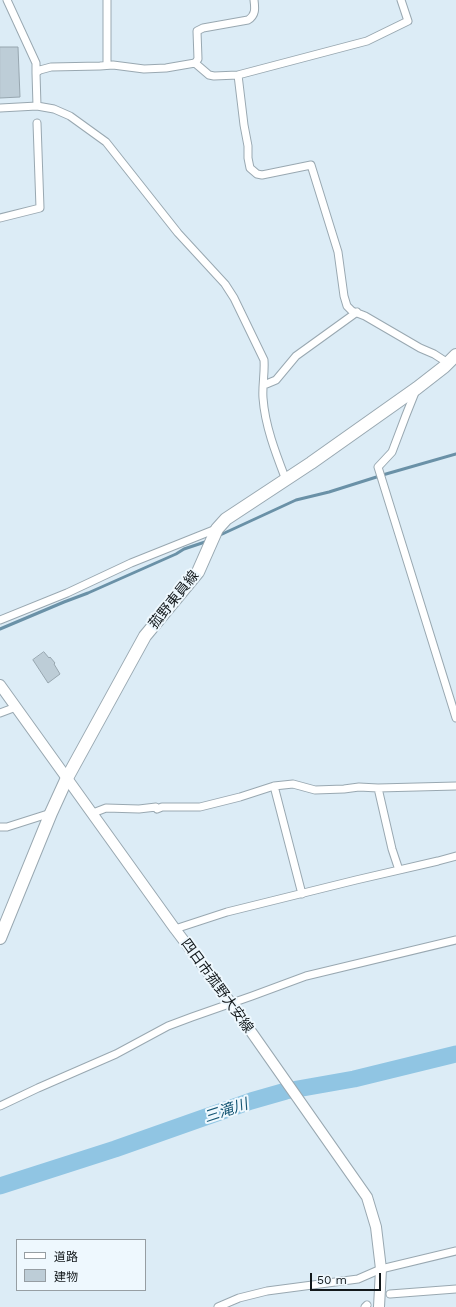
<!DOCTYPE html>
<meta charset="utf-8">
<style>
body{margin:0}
#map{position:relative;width:456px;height:1307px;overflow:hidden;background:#dcecf6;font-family:"Work Sans","Noto Sans JP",sans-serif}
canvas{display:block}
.legend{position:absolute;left:16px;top:1239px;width:130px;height:52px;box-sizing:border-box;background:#eef8fe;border:1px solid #969ea3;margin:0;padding:5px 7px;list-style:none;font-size:12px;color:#12181b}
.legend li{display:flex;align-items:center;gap:8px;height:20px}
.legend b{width:20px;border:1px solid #969ea3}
.scale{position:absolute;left:310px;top:1273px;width:71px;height:18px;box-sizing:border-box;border:2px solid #12181b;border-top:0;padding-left:5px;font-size:12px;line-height:14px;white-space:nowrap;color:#12181b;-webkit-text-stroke:3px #eef8fe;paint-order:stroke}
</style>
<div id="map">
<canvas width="456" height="1307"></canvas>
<ul class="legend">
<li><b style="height:5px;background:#fff"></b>道路</li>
<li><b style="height:11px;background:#bdcdd7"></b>建物</li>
</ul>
<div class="scale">50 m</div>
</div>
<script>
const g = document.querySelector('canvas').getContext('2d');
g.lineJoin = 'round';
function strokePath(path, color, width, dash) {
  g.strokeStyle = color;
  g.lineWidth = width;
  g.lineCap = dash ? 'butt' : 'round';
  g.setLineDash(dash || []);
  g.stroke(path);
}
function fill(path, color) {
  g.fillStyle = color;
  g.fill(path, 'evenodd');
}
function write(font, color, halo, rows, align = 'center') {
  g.font = font + ' "Work Sans","Noto Sans JP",sans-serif';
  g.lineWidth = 4;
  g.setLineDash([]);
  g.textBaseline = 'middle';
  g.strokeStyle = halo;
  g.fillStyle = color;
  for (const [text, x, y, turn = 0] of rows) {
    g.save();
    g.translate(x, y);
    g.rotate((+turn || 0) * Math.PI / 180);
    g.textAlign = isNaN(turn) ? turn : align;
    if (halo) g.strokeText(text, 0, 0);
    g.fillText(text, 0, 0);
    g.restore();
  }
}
const stream = new Path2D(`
 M218 536 296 500 329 492 386 474 456 454
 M0 629 64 602 88 593 176 554 184 549 208 541`);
const river = new Path2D(`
 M0 1186 115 1149 251 1101 286 1091 354 1079 456 1054`);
const building = new Path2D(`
 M0 47H18L20 97 0 98Z
 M44 652 49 658 50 657 55 663 54 664 60 674 48 683 33 660Z`);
const street = new Path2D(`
 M7 0 36 63V73
 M195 63 198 59 197 31 203 28 248 20C256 15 255 8 254 0
 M107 65V0
 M238 75 244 125 248 146V158L250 168 257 174 262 175 311 165 338 252 344 296 347 306 352 311 365 316 420 348 434 354 448 363
 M37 106 36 73 40 70 51 67 100 66 113 65 144 69 166 68 195 63 209 75 214 76 238 75 367 41 408 21 401 0
 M0 108 37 106 54 109 70 116 106 142 178 233 225 284 234 298 264 360C265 373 262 386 263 398 265 426 276 454 286 480
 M0 218 40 208 37 123
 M264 385 276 380 296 356 357 312
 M416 390 406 415 392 452 378 467 456 718
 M0 620 67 593 131 563 216 529
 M0 713 16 707
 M274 786 302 894
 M378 788 392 849 399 870
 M93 813 106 808 139 809 156 807 157 809 162 807H200L240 797 274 786 293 784 315 790 344 789 359 787 378 788 456 786
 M0 827H7L51 813
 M175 929 227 912 356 880 438 861 456 856
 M0 1106 38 1088 116 1054 168 1026 192 1017 252 996 306 976 456 940
 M390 1294 456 1289
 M218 1307 239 1298 267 1291 358 1279 381 1269 456 1251
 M365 1307 367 1305`);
const secondary = new Path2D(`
 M0 685 175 929 231 1003 367 1197 376 1227 381 1269 379 1307`);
const primary = new Path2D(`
 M0 938 51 813 67 778 145 636 198 572 217 529 226 519 311 463 417 388 444 367 456 355`);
const streetNames = [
 ["菰野東員線",174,600,-51],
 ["四日市菰野大安線",217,986,54]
];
const waterNames = [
 ["三滝川",226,1111,-18]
];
strokePath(stream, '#6a91a7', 3);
strokePath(river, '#90c5e3', 17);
fill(building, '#bdcdd7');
strokePath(building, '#97a6af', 1);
strokePath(street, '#99a8b1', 9);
strokePath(secondary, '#99a8b1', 12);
strokePath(primary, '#99a8b1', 14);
strokePath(street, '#fff', 7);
strokePath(secondary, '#fff', 10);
strokePath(primary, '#fff', 12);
write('14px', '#12181b', '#eef8fe', streetNames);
write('italic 15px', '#155674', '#eef8fe', waterNames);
</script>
